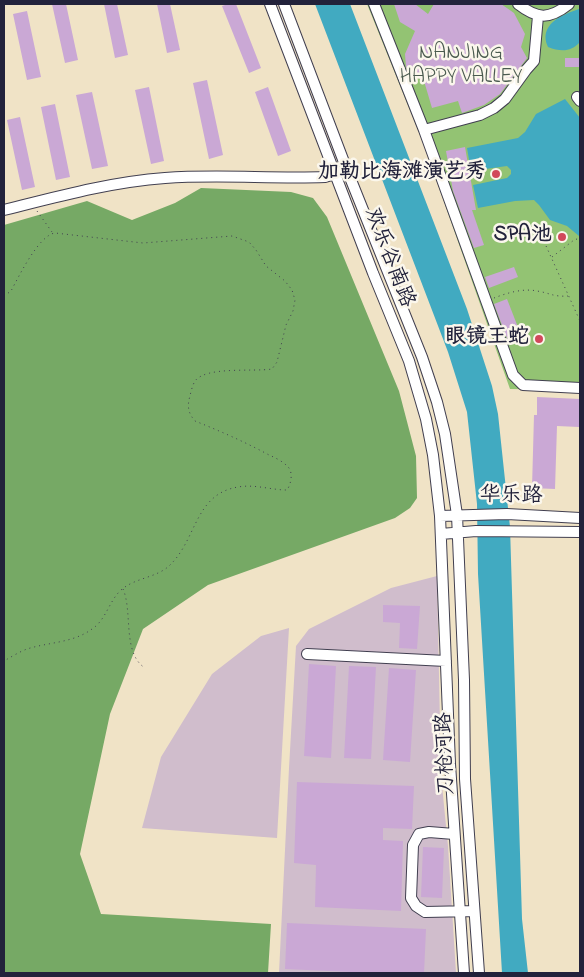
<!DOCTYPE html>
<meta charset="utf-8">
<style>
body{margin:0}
#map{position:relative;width:584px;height:977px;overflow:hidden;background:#f0e3c6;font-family:"Indie Flower",sans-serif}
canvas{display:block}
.frame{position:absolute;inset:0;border:5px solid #22223b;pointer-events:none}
</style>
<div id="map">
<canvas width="584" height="977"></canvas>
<div class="frame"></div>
</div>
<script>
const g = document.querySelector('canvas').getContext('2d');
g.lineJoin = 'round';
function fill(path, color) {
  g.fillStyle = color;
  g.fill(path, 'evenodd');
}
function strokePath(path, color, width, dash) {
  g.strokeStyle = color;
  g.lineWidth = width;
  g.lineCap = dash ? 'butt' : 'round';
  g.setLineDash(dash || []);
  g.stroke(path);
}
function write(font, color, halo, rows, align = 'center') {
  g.font = font + ' "Indie Flower","LXGW WenKai TC",sans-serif';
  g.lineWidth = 5;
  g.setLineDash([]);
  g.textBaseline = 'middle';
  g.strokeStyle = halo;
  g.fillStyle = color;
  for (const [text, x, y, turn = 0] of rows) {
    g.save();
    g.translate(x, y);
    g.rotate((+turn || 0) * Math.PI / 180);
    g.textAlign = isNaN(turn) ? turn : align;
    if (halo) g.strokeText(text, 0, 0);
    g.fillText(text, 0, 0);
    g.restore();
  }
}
const industrial = new Path2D(`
 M437 576 441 775 448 846 456 973H279L289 768 296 646 309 629 391 588Z
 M289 628 277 838 142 828 161 757 212 674 261 636Z`);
const green = new Path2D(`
 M367 4H580V390L510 389 424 145Z`);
const forest = new Path2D(`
 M201 188 291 192 313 198 327 217 399 391 416 456 417 498 410 508 395 518 208 585 143 629 110 714 80 854 101 914 271 924 268 973H4V225L87 201 132 220 175 203Z`);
const water = new Path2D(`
 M315 4H350L467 309 492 386 498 414 510 527 522 919 528 973H502L478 574 477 504 467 412 448 352Z
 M579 9H580V42C571 52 561 52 548 47 538 25 561 15 579 9Z
 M565 99 580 118V233L579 236 567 226 550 220 539 205 534 200 515 201 478 208 473 185 507 178 511 174V170L507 166 471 171 467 148 518 138 525 132 536 114Z`);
const building = new Path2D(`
 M52 4H66L78 60 65 63Z
 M104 4H117L128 55 115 58Z
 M157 4H170L180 50 167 53Z
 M228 4H236L261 68 249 73 222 6Z
 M394 4H415L428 14 434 4H501L514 13 525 34 521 47 527 58 500 94 484 105 462 113 458 101 432 108 424 81 409 73 406 67 405 54 415 31 400 22Z
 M27 11 41 77 27 80 13 14Z
 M565 58H580V67H565Z
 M207 80 223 155 209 159 193 83Z
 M149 87 164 161 151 164 135 90Z
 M268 87 291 151 278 156 255 92Z
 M92 92 108 166 92 169 76 95Z
 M55 104 70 177 56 180 41 107Z
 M20 117 35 187 22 190 7 120Z
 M465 147 476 210H472L484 245 474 248 453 191 446 151Z
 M514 267 518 277 489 288 485 277Z
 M507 299 521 335 508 341 494 304Z
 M537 397 580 399 579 427 557 426 555 489 532 488 534 415H537Z
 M383 605 420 606 417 649 399 648 400 623 383 622Z
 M309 664 336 666 331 758 304 756Z
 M349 666 376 667 371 759 344 758Z
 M389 668 416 670 410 762 383 760Z
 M297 782 414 786 412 829 383 828V840L403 841 401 911 315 907 316 865 294 863Z
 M423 847 444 848 442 898 421 897Z
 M287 923 426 929 424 973H373L285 969Z`);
const path = new Path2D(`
 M37 211 52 232
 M542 237 580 321
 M552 257 574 240 580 238
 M4 296 11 291C19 276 39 235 55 233L143 243 232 236 249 242 256 250 266 266 285 281 292 290 295 300 293 311 286 325 277 362 272 369C254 372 206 366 195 381 193 384 191 391 190 396 187 406 188 413 195 421 220 431 245 442 269 455 276 458 284 462 289 468 293 474 291 484 287 490 271 490 255 484 238 487 195 494 197 538 171 564 158 578 136 577 121 590 109 601 106 620 92 629 73 643 49 642 27 649 19 652 11 657 4 661
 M494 298C507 293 523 288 537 291 550 293 553 297 568 296
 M123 589C133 612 122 653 145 668`);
const minor = new Path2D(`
 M270 4 373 273 409 361 426 419 433 455 440 516 450 764 464 973
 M284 4 347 170 422 357 437 402 445 434 457 515 464 680 465 779 479 973
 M374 4 424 130 513 375 523 385 580 388
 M518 4C537 19 549 20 569 4
 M577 97 580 101
 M424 130 480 115 494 108 505 99 526 70 534 61 538 16
 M4 210C56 197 110 182 165 178 218 174 271 179 325 177L342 172
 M440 516 507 514 580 518
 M441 534 476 531 580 532
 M307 654 446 661
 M454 834 429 832 419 834 413 845 411 898 416 906 425 912 474 911`);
const markers = [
 [496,174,5,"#d1495b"],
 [562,237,5,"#d1495b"],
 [539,339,5,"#d1495b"]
];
const parkNames = [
 ["NANJING",461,55],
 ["HAPPY VALLEY",461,79]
];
const poiNames = [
 ["加勒比海滩演艺秀",486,174],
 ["SPA池",552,237],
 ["眼镜王蛇",529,339]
];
const streetNames = [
 ["欢乐谷南路",388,258,69],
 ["华乐路",511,497,1],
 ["刀枪河路",447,754,-92]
];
fill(industrial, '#d0bdcc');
fill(green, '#93c373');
fill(forest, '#76a965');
fill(water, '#41aac1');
fill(building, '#caa8d5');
strokePath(minor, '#413f50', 12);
strokePath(path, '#413f50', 1, [1, 4]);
strokePath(minor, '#fff', 10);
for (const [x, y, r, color] of markers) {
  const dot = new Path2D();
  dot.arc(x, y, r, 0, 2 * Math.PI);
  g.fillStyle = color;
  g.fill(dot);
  strokePath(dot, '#fbf7ec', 2);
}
write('21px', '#4a5a4f', '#fbf7ec', parkNames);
write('bold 21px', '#22223b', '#fbf7ec', poiNames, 'right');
write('21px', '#22223b', '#fbf7ec', streetNames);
</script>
